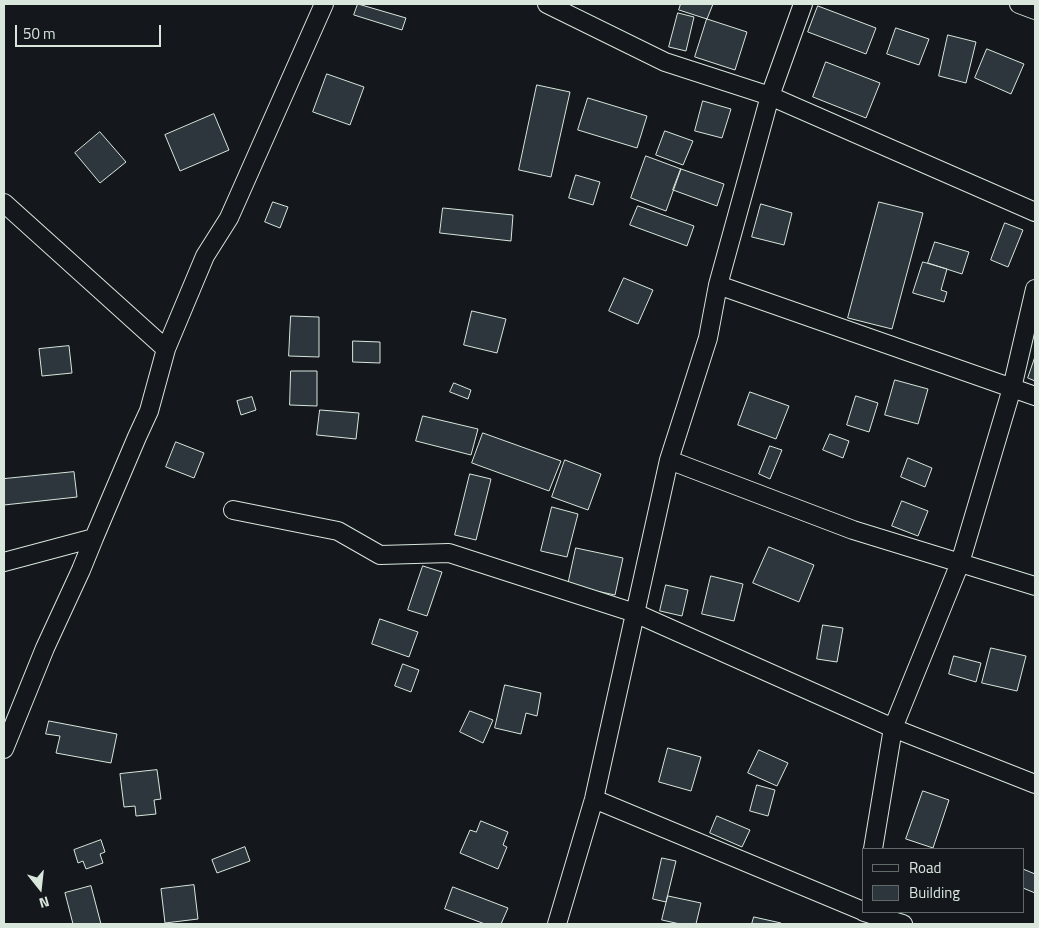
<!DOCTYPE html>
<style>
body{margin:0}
#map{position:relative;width:1039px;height:928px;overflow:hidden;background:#14181c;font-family:"Titillium Web",sans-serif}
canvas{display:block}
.frame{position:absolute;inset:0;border:5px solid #d8e6dc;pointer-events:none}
.legend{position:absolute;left:862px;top:848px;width:162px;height:65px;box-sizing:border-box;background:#14181c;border:1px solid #626a69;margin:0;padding:6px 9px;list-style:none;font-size:15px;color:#d8e6dc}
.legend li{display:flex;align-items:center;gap:10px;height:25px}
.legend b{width:25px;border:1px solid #626a69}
.north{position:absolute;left:15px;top:863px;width:50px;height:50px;-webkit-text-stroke:4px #14181c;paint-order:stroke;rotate:164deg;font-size:14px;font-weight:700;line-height:20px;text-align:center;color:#d8e6dc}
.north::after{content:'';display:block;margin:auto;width:18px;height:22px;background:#d8e6dc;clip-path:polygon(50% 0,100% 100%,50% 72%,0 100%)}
.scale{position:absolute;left:15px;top:25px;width:146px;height:22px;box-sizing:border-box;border:2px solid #d8e6dc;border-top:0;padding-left:6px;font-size:15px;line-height:18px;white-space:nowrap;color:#d8e6dc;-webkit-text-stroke:4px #14181c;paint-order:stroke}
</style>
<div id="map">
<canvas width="1039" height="928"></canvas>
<div class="frame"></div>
<ul class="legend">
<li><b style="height:6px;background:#14181c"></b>Road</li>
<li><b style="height:14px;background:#2c363c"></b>Building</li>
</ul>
<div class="north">N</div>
<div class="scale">50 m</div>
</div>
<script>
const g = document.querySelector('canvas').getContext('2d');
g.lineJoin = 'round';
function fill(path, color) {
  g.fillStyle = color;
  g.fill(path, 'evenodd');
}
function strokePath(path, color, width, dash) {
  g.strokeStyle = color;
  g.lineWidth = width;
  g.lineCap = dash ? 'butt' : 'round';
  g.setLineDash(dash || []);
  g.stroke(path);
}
const building = new Path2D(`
 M358 4 406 18 402 30 354 15Z
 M681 4H713L707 19 679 10Z
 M818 6 876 28 866 54 808 32Z
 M678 13 694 17 686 51 669 47Z
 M707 19 747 32 735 70 695 57Z
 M896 28 929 39 919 65 887 54Z
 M948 35 976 42 966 83 939 76Z
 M987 49 1024 64 1011 94 975 78Z
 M826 62 880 83 866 118 813 97Z
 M327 74 364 87 350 125 313 112Z
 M537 85 570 92 551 177 519 170Z
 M588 98 647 116 637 148 578 130Z
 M703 101 731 109 722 138 695 131Z
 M214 114 229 150 180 171 165 135Z
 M665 131 693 141 683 165 656 155Z
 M100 132 126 162 100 183 75 153Z
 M646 156 681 169 666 211 631 198Z
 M681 169 724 184 717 206 673 190Z
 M576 175 600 182 593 205 569 198Z
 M273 202 288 207 280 228 265 222Z
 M879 202 923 213 892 329 848 318Z
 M761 204 792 213 784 245 752 237Z
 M638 206 694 226 687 246 630 225Z
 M443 208 513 215 511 241 440 233Z
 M1005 223 1023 230 1008 267 991 260Z
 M935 242 969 252 962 274 928 263Z
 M923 262 947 269 941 290 947 292 944 302 913 293Z
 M624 278 653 290 638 324 609 311Z
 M472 311 506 319 497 353 464 345Z
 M291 316 319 317V357L289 356Z
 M353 341 380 342V363L353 362Z
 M69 346 72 373 42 376 39 349Z
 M1035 357V381L1028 378Z
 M291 371H317V406L290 405Z
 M895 380 928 389 918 424 885 415Z
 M454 383 471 390 468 399 450 392Z
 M750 392 789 406 776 439 738 425Z
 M856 396 878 403 869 432 847 425Z
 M252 397 256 410 241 415 237 401Z
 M320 410 359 413 356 439 317 435Z
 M423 416 478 429 471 455 416 441Z
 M483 433 561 461 549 491 472 463Z
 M830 434 849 441 843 458 823 450Z
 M176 442 204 453 194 478 166 467Z
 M770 446 782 450 770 479 759 474Z
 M908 458 932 468 925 487 901 477Z
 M565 460 601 474 588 510 552 497Z
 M74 472 77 497 4 505V479Z
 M470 474 491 479 476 540 455 535Z
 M902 501 928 511 918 536 892 526Z
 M552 507 578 514 567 557 541 551Z
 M769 547 814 565 799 602 753 583Z
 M576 548 623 558 615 595 568 585Z
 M423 566 442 572 427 616 408 610Z
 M711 576 743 584 734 621 702 614Z
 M666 585 688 590 682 616 660 611Z
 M380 619 418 632 409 657 372 644Z
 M823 625 843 628 837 662 817 659Z
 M991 648 1026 656 1017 691 982 683Z
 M954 656 981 663 976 682 949 674Z
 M403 664 419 670 411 692 395 686Z
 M505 685 541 693 537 716 526 713 521 734 495 728Z
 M470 711 493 720 483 743 460 732Z
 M49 721 117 734 111 763 56 753 60 736 46 734Z
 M668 748 701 757 691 791 659 782Z
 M759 750 788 763 777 786 748 773Z
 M157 770 161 799 154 800 156 814 136 816 135 806 124 807 120 774Z
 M757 785 775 790 768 816 750 811Z
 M923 791 949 800 933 848 906 839Z
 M717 816 750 830 742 847 710 833Z
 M481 821 508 832 503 845 507 847 498 869 460 853 470 830 476 832Z
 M101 840 105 852 100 854 103 863 86 869 83 861 78 863 74 850Z
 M245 847 250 861 217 873 212 860Z
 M662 858 676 861 666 902 653 899Z
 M1023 869 1035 874V893L1023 888Z
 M194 885 198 919 165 923 161 889Z
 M91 886 101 924H73L65 893Z
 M453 887 508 908 501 924H485L445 909Z
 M668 896 701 903 696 924H680L662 920Z
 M754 917 781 923V924H752Z`);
const minor = new Path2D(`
 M547 4 665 62 770 96 1035 212
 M1019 4 1035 10
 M4 203 166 349
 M718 285 1035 396
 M669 460 853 530 1035 586
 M233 510 338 531 380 555 449 553 635 613 893 728 1035 784
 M4 562 94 538 137 437 149 411 166 349 205 256 229 218 324 4
 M4 749 45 648 81 570 94 538
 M594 799 863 911
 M873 849 893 728 960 563 1012 388 1035 289
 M864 912 903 924
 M557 924 594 799 669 460 708 338 718 285 770 96 803 4`);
fill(building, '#2c363c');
strokePath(building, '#d8e6dc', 1);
strokePath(minor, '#d8e6dc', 20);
strokePath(minor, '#14181c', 18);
</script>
